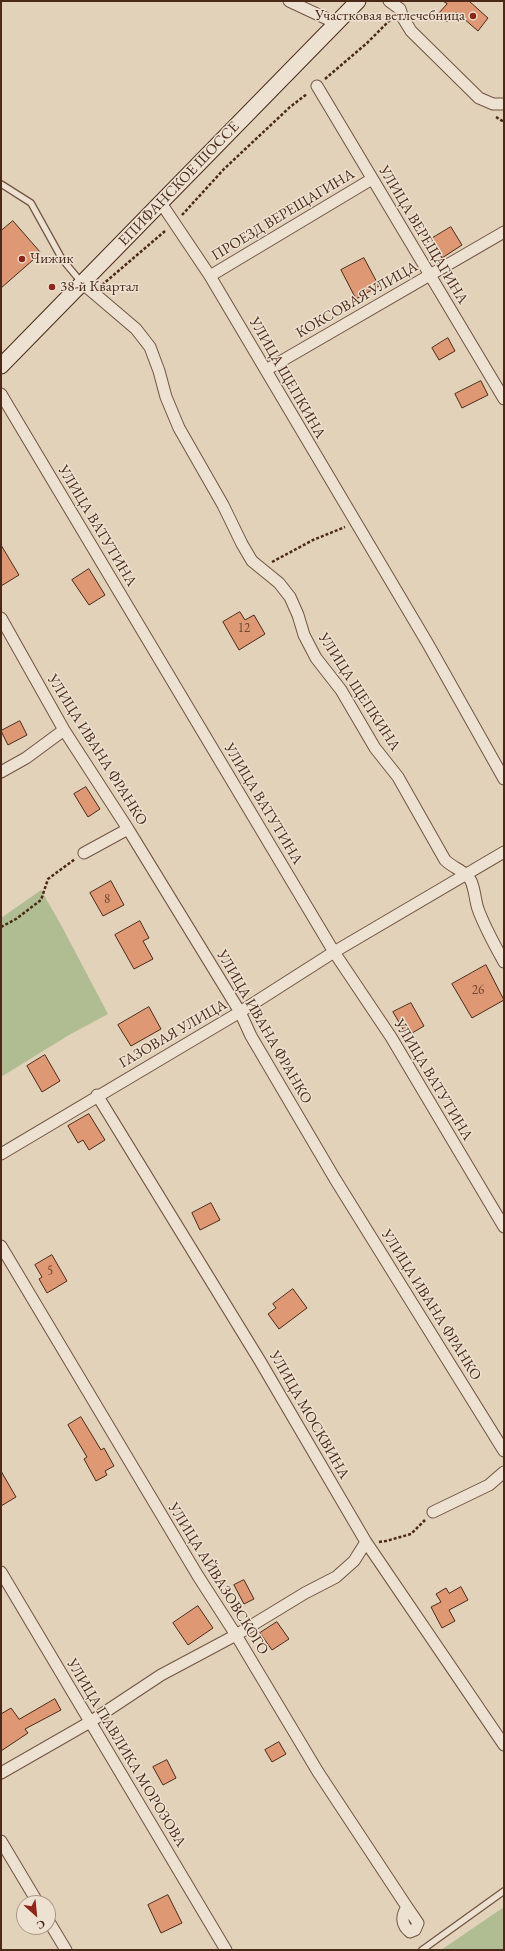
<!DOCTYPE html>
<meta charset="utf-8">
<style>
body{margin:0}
#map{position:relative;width:505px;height:1951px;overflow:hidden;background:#e3d2ba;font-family:"EB Garamond",serif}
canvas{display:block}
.frame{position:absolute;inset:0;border:2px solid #4b2919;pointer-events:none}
.north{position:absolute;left:16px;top:1895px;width:40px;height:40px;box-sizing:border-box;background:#ede2d2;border:1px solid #ac9888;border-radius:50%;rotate:153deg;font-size:11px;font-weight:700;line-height:16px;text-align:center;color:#4b2919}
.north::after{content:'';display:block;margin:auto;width:14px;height:18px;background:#8f2418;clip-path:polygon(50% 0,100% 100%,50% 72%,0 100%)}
</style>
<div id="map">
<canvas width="505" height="1951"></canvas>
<div class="frame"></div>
<div class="north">С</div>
</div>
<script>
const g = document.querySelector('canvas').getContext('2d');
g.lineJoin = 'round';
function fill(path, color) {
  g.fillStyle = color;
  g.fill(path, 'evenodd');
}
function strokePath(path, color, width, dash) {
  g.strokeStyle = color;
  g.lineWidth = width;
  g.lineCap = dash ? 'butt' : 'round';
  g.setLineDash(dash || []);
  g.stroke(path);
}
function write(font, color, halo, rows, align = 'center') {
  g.font = font + ' "EB Garamond",serif';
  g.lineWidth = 3;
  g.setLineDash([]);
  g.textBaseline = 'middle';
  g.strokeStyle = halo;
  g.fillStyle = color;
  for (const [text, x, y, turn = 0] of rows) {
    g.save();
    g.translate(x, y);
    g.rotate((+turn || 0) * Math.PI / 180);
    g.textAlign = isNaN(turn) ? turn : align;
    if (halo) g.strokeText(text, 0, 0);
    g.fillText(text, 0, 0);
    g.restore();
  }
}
const green = new Path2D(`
 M41 890 60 923 108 1014 69 1035 1 1077V918Z
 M504 1907V1950H441Z`);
const building = new Path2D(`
 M443 1H469L488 18 478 31 456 12 447 22 438 14 447 4Z
 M13 221 41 253 1 288V231Z
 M451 227 462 245 442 258 431 239Z
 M364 258 379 286 356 299 341 270Z
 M448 338 455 351 439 360 432 348Z
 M481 381 488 395 462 408 455 394Z
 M1 545 19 575 1 586Z
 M89 569 105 595 89 605 72 580Z
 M240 612 245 620 254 615 265 634 239 650 223 622Z
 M20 721 27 735 8 745 1 731Z
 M86 787 100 809 88 817 74 794Z
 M111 881 124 905 103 916 90 893Z
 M140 921 149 938 143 941 153 959 134 969 115 935Z
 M486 965 504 1000 472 1018 452 984Z
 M411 1003 424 1026 407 1036 393 1012Z
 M149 1007 161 1029 131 1046 118 1025Z
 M45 1055 60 1081 42 1092 27 1066Z
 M89 1114 105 1140 89 1150 83 1140 78 1143 68 1126Z
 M211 1203 220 1220 200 1230 192 1213Z
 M52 1255 67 1281 47 1293 39 1279 42 1277 35 1265Z
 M293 1289 307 1308 279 1329 268 1314 276 1308 273 1304Z
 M81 1417 101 1450 104 1448 114 1466 105 1471 107 1475 96 1481 84 1459 87 1457 68 1425Z
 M1 1471 16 1497 1 1506Z
 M244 1580 254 1599 244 1604 234 1585Z
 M461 1587 468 1600 449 1610 455 1621 442 1628 431 1607 441 1602 436 1594 446 1588 449 1593Z
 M198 1606 213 1628 188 1645 173 1623Z
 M277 1622 289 1639 272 1650 260 1633Z
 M55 1699 61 1710 25 1729 28 1733 1 1751V1714L11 1708 19 1719Z
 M279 1742 286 1754 272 1762 265 1750Z
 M167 1760 176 1778 163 1785 153 1767Z
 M168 1895 182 1923 161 1933 148 1905Z`);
const path = new Path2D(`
 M325 79 367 43 391 19
 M496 117 504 122
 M182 215 224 169 290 107 307 94
 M102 285 165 231
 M272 562 313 540 345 527
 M1 927 16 919 41 900 48 879 75 859
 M379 1542 386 1541 411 1534 425 1520`);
const lane = new Path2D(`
 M1 184 31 203 62 259 82 283
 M422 1950 504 1891`);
const street = new Path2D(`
 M289 1 336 23
 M389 1 400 9 403 18 411 31 479 98 493 104H504
 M317 86 504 399
 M161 203 210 276 428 644 504 779
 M210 276 372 179
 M82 283 136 329 150 347 159 371 166 397 179 428 223 505 242 544 252 561 279 583 290 597 298 615 304 635 316 658 341 690 375 748 398 777 445 860C453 868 467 872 471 881 475 890 475 900 478 909 485 928 494 944 504 962
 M266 370 504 232
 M1 394 334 952 391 1037 504 1227
 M1 618 64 730 128 829 240 1012 251 1036 335 1179 504 1451
 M1 772 26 758 64 730
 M84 853 128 829
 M97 1095 260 1361 366 1542 504 1745
 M1 1154 240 1012 334 952 504 852
 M1 1246 198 1576 236 1635 318 1772 407 1907 418 1923 415 1930 410 1932C401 1925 401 1916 407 1907
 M433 1512 489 1485 504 1472
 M1 1572 226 1950
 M1 1773 90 1722 161 1675 236 1635 305 1593 336 1577 354 1561 366 1542
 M1 1841 38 1903
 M48 1920 66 1950`);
const secondary = new Path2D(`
 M1 366 358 1`);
const markers = [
 [473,16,4,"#8f2418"],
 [22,259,4,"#8f2418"],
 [52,287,4,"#8f2418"]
];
const numberNames = [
 ["12",244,628],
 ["8",107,899],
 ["26",478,990],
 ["5",50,1271]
];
const poiNames = [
 ["Участковая ветлечебница",465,16,"right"],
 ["Чижик",30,259],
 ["38-й Квартал",60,287]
];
const streetNames = [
 ["ЕПИФАНСКОЕ ШОССЕ",179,184,-46],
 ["ПРОЕЗД ВЕРЕЩАГИНА",283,215,-31],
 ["УЛИЦА ВЕРЕЩАГИНА",423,235,59],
 ["КОКСОВАЯ УЛИЦА",357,300,-30],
 ["УЛИЦА ЩЕПКИНА",287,378,60],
 ["УЛИЦА ВАТУТИНА",97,526,59],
 ["УЛИЦА ЩЕПКИНА",359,692,57],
 ["УЛИЦА ИВАНА ФРАНКО",97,750,58],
 ["УЛИЦА ВАТУТИНА",263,804,59],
 ["УЛИЦА ИВАНА ФРАНКО",264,1027,60],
 ["ГАЗОВАЯ УЛИЦА",173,1034,-30],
 ["УЛИЦА ВАТУТИНА",433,1080,59],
 ["УЛИЦА ИВАНА ФРАНКО",431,1305,58],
 ["УЛИЦА МОСКВИНА",309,1415,60],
 ["УЛИЦА АЙВАЗОВСКОГО",218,1579,58],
 ["УЛИЦА ПАВЛИКА МОРОЗОВА",126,1753,59]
];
fill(green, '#b0bd92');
fill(building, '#de9873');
strokePath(building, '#4b2919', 1);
strokePath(lane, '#715341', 8);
strokePath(street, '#715341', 13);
strokePath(secondary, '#4b2919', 17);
strokePath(path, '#4b2919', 2.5, [3, 2]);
strokePath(lane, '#ede2d2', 5.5);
strokePath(street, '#ede2d2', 11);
strokePath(secondary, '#ede2d2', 15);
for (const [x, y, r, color] of markers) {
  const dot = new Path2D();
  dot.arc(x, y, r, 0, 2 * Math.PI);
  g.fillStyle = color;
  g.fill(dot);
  strokePath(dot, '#ede2d2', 1.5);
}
write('13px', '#704530', null, numberNames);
write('15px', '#4b2919', '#ede2d2', poiNames, 'left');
write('15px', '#4b2919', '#ede2d2', streetNames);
</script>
